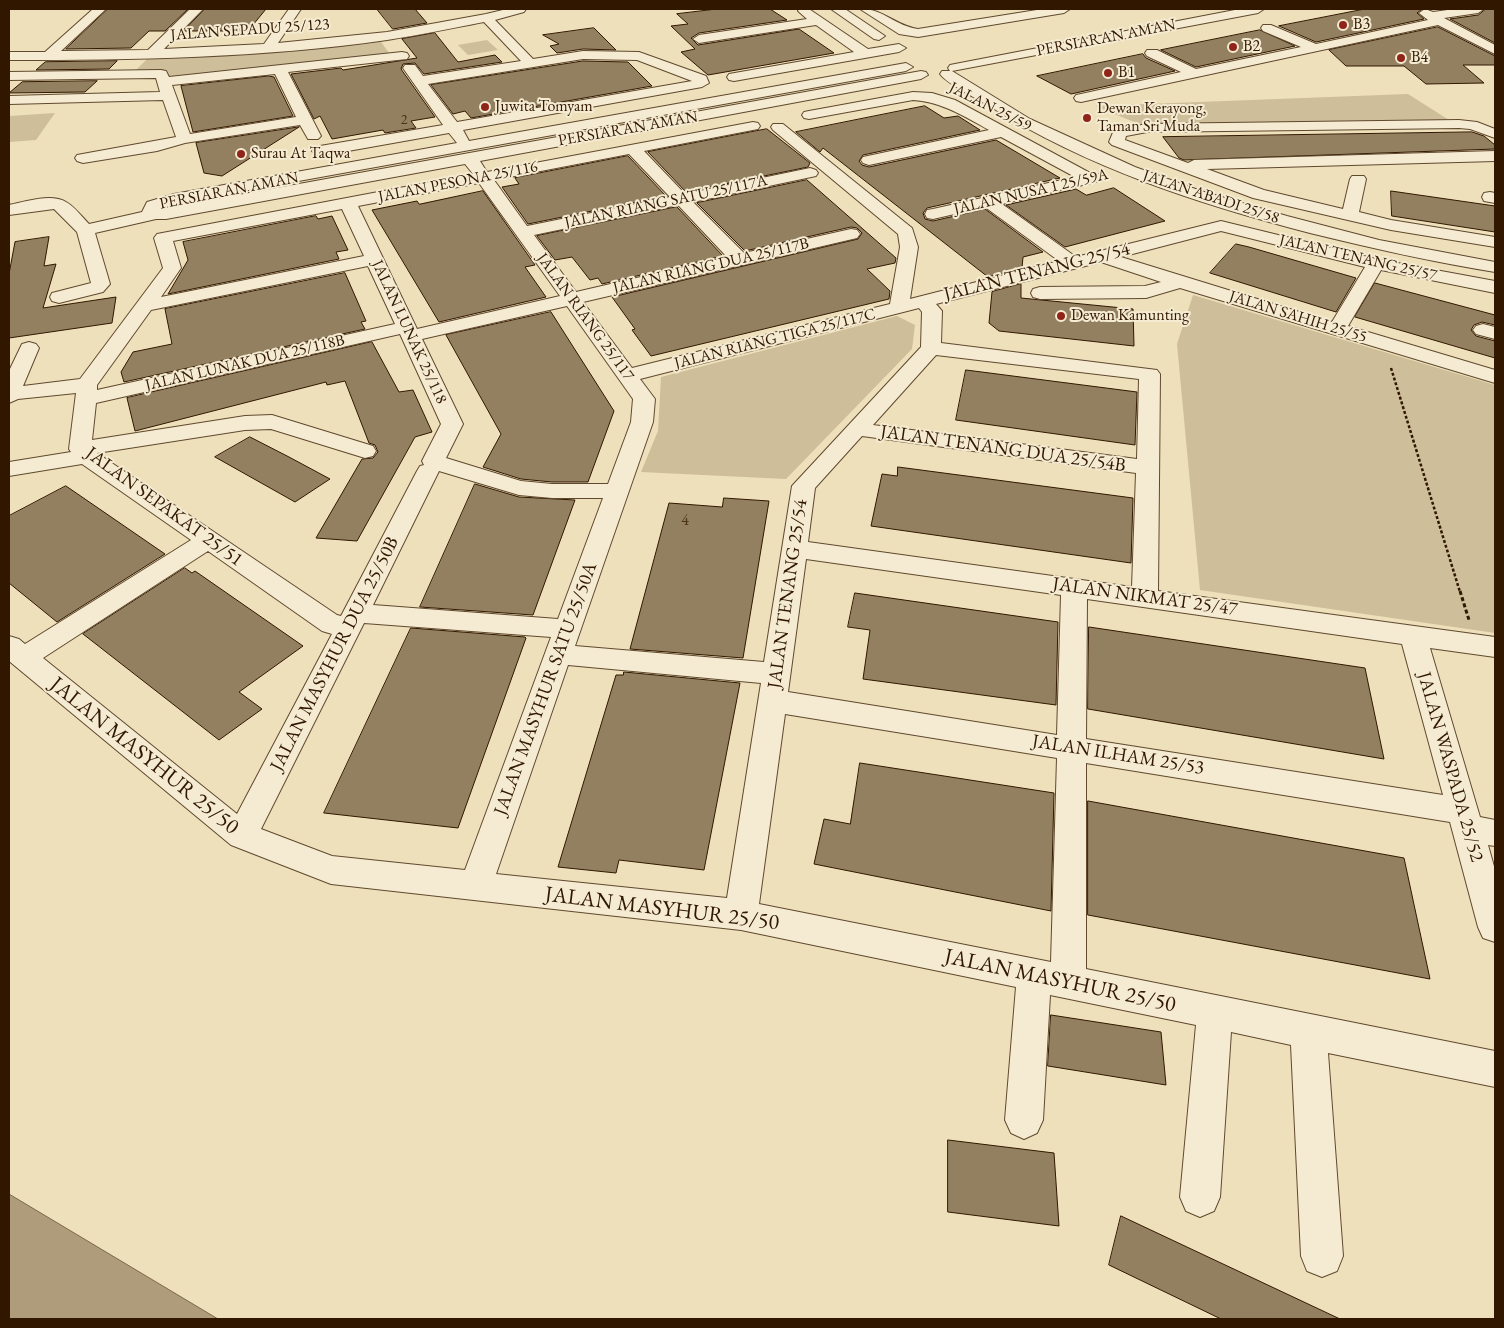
<!DOCTYPE html>
<style>
body{margin:0}
#map{position:relative;width:1504px;height:1328px;overflow:hidden;background:#eee0ba;font-family:"EB Garamond",serif}
canvas{display:block}
.frame{position:absolute;inset:0;border:10px solid #311700;pointer-events:none}
</style>
<div id="map">
<canvas width="1504" height="1328"></canvas>
<div class="frame"></div>
</div>
<script>
const g = document.querySelector('canvas').getContext('2d');
g.lineJoin = 'round';
function fill(path, color) {
  g.fillStyle = color;
  g.fill(path, 'evenodd');
}
function strokePath(path, color, width, dash) {
  g.strokeStyle = color;
  g.lineWidth = width;
  g.lineCap = dash ? 'butt' : 'round';
  g.setLineDash(dash || []);
  g.stroke(path);
}
function write(font, color, halo, rows, align = 'center') {
  g.font = font + ' "EB Garamond",serif';
  g.lineWidth = 4;
  g.setLineDash([]);
  g.textBaseline = 'middle';
  g.strokeStyle = halo;
  g.fillStyle = color;
  for (const [text, x, y, turn = 0] of rows) {
    g.save();
    g.translate(x, y);
    g.rotate((+turn || 0) * Math.PI / 180);
    g.textAlign = isNaN(turn) ? turn : align;
    if (halo) g.strokeText(text, 0, 0);
    g.fillText(text, 0, 0);
    g.restore();
  }
}
const green = new Path2D(`
 M379 39 391 56 169 80 168 73H133L147 59 237 55Z
 M487 40 498 50 468 55 458 45Z
 M1408 94 1449 120 1139 124 1095 106Z
 M55 113 36 140 9 142 10 116Z
 M1193 295 1495 385V633L1200 590 1177 344Z
 M897 316 915 325 912 349 786 479 641 472 658 431 661 377Z`);
const water = new Path2D(`
 M9 1194 218 1319H9Z`);
const building = new Path2D(`
 M108 9H188L165 31H149L131 48 66 49Z
 M205 9H266L248 31H184Z
 M377 9H415L427 23 393 29Z
 M717 9H770L787 20 699 33 691 38 698 45 799 29 834 53 708 75 681 52 695 49 671 26 688 24 677 14Z
 M1365 9H1422L1417 13 1424 19 1316 42 1279 26Z
 M1486 9H1495V43L1450 19 1478 15Z
 M1438 27 1495 56V65H1463L1484 83 1426 84 1404 66H1346L1329 50Z
 M594 28 616 50 583 49 557 53 550 46 559 44 543 35Z
 M1260 30 1295 46 1196 67 1161 50Z
 M435 33 458 62 495 55 502 62 424 74 415 63 403 64 401 69 435 117 411 121 416 128 385 133 383 130 332 139 320 116 314 119 291 74 341 68 343 70 417 58 402 39Z
 M1143 54 1146 58 1175 71 1071 94 1037 76Z
 M117 61 109 69 36 70 45 62Z
 M583 61 628 62 652 86 471 118 465 111 453 114 431 85Z
 M269 76 274 77 293 116 193 132 181 86Z
 M97 81 85 92 9 93 22 82Z
 M925 106 944 118 958 116 980 130 863 155 859 161 862 165 869 167 996 140 1060 178 927 208 923 213 925 219 933 221 985 209 1043 252 1023 257 1022 268 988 277 823 148 820 152 796 132Z
 M299 127 222 176 204 173 196 143Z
 M767 129 810 163 808 167 686 192 648 152Z
 M1472 132 1484 136 1495 145V149L1184 160 1179 158 1163 137Z
 M628 156 666 196 528 224 502 187 519 184 515 178Z
 M807 180 896 258 895 263 867 269 890 291 889 299 651 356 632 330 635 329 612 297 858 239 862 233 857 228 851 227 745 251 697 203Z
 M1114 188 1165 221 1065 247 1006 205 1076 189 1086 195Z
 M483 191 535 265 525 267 546 297 439 322 372 210 417 201 419 204Z
 M1391 191 1495 206V232L1392 216Z
 M677 207 723 256 602 284 598 278 590 280 572 257 555 260 537 236Z
 M316 216 318 219 332 216 348 250 336 252 339 259 168 294 188 260 183 242Z
 M49 237 44 266 56 264 43 308 116 297 112 323 9 338V274L15 242Z
 M1236 244 1249 247 1356 278 1336 312 1210 273Z
 M345 273 366 321 361 322 365 329 124 382 121 372 133 352 172 344 165 309Z
 M1375 283 1495 315V325L1482 322 1474 325 1471 330 1476 336 1495 341V358L1355 317Z
 M1021 284V298L1133 309 1134 346 999 331 989 323 992 292Z
 M551 312 614 411 588 482H552L521 479 483 467 501 434 446 335Z
 M372 342 399 392 413 390 432 432 415 437 357 541 316 538 362 459 373 458 378 452 375 445 369 443 345 381 327 385 326 382 135 431 127 398Z
 M966 370 1137 392 1135 445 956 420Z
 M250 437 289 457 330 479 295 502 215 457Z
 M898 467 1133 498 1131 563 871 526 882 474 897 476Z
 M475 484 519 497 575 500 533 615 420 607Z
 M66 486 165 554 57 622 9 583V516Z
 M724 498 769 501 743 658 630 649 669 503 722 507Z
 M185 568 192 573 195 571 303 646 239 692 262 709 219 740 83 634Z
 M855 593 1058 622 1056 705 863 679 870 630 848 627Z
 M1089 627 1365 668 1384 759 1088 709Z
 M411 628 525 637 526 638 458 828 324 813Z
 M624 672 740 683 704 870 619 860 616 873 558 867 616 675H623Z
 M860 763 1054 793 1051 911 814 864 824 819 850 824Z
 M1088 801 1404 858 1430 979 1088 915Z
 M1051 1015 1161 1032 1166 1085 1048 1066Z
 M948 1140 1054 1153 1059 1226 948 1212Z
 M1121 1216 1340 1319H1221L1109 1265Z`);
const pathFar1 = new Path2D(`
 M1391 368 1460 592`);
const path = new Path2D(`
 M1460 591 1469 620`);
const minor = new Path2D(`
 M93 9H106L61 51 148 50 190 9H203L164 49 264 44 289 9H301L278 43 387 32 486 14 507 9H526L524 12 495 20 533 59 583 51 639 52 706 76 709 83 702 87 463 130 469 141 906 63 913 67 906 71 177 203 161 209 921 71 926 72 928 75 921 79 480 161 487 172 753 122 758 123 760 126 758 129 644 151 685 194 810 168 816 170 818 173 816 176 693 202 744 253 851 229 857 230 860 234 857 238 583 302 632 368 890 304 900 247 898 234 773 130 771 127 773 124H783L912 228 918 247 910 299 1059 261 985 207 933 219 927 218 925 214 927 210 933 209 1075 177 1001 137 869 165 863 163 861 160 863 157 989 130C964 116 942 102 913 100L809 119 804 118 802 115 804 112 809 111 913 92 932 93 955 100 1092 174H1104L1106 177 1104 180 1002 204 1076 257 1221 221 1376 259 1495 281V293L1381 270 1348 326 1495 370V383L1180 288 1146 298 1040 299 1033 297 1031 293 1033 289 1040 287 1145 286 1161 282 1101 262 936 304 942 311 941 343 1157 370 1160 374 1158 591 1495 637V657L1430 648 1480 817 1495 820V846L1488 845 1495 870V942L1483 938 1478 927 1450 822 1086 763V969L1495 1051V1087L1328 1053 1343 1256 1337 1271 1322 1277 1307 1271 1301 1256 1291 1045 1231 1032 1220 1197 1214 1211 1200 1217 1186 1211 1180 1197 1196 1025 1050 995 1043 1120 1037 1133 1024 1139 1011 1133 1005 1120 1016 987 741 930 331 884 231 845 9 661V636L19 639 25 644 191 540 82 464 9 476V462L71 452 69 449 76 393 18 399 9 403V371L22 344 29 342 36 344 39 348 23 386 80 379 163 268 154 238 157 234 473 174 465 164 166 219H156L95 233 110 284 103 292 59 303 52 301 50 297 52 293 91 283 77 232 54 209 9 215V205C25 202 51 193 66 202 75 207 82 217 89 224L142 212 147 202 174 194 457 143 449 133 320 156 315 154 312 151 315 148 320 146 443 125 403 68 405 65H415L423 76 521 61 484 22C452 28 420 35 387 40 263 58 134 60 9 60V52H45ZM583 59 637 60 692 81 457 122 428 84ZM629 154 670 197 527 226 494 180ZM479 183 560 296 417 329 358 206ZM678 205 727 257 576 292 534 235ZM342 209 364 256 161 297 181 268 173 241ZM1221 231 1365 267 1332 322 1121 257ZM368 266 395 324 97 390V385L151 310ZM567 306 633 399 631 422 608 484H552L521 481 446 458 463 424 422 339ZM919 308 922 312 921 347 792 486 764 662 575 646 653 422 655 399 640 379ZM400 334 441 424 422 461 424 465 420 466 417 471 341 616 337 615 97 453 245 430 271 429 365 458 373 456 376 451 373 446 272 415 245 416 92 440 96 403ZM936 355 1139 379 1137 459 873 425ZM862 436 1136 473 1132 587 808 542 815 488ZM439 471 519 495 552 498H603L558 619 373 605ZM208 551 322 631 332 634 237 814 43 658ZM806 559 1061 595 1057 735 788 692ZM1087 599 1402 644 1443 795 1086 739ZM364 623 551 637 465 870 332 856 261 829ZM568 665 761 683 727 898 496 874ZM785 714 1057 758 1051 962 759 904Z
 M799 9H809L868 49 899 44 906 48 899 52 734 81 729 80 727 77 729 74 854 52 816 25 699 43 693 39 699 35 807 19 798 11Z
 M831 9H845L885 36 879 40 874 39Z
 M860 9C883 8 895 26 918 29L1043 9H1070L1064 13 918 37 899 34Z
 M1240 9H1264L1258 13 952 71 1030 119 1135 167 1201 191 1287 216 1379 240 1495 262V272C1433 262 1371 248 1310 233 1199 204 1088 168 991 107 979 100 947 84 940 74L942 71H950L948 68 950 65 955 64Z
 M1425 9 1433 12 1455 9H1484L1478 13 1444 18 1495 45V54L1438 25 1081 102 1076 101 1074 98 1076 95 1081 94 1181 72 1147 56 1145 53 1147 50H1157L1196 69 1301 47 1263 31 1261 28 1263 25H1271L1316 44 1428 20 1419 13Z
 M402 52 407 53 409 56 407 59 288 72 321 136 318 139H308L300 125 185 143 157 151 83 163 77 161 75 158 77 155 176 137 163 100 9 104V96L160 92 156 78 9 80V72L161 70 166 71 169 77ZM275 74 296 117 190 134 172 85Z
 M1459 120 1477 122 1495 129V138L1470 129 1459 128 1147 132 1126 136 1125 140 1188 163 1194 160 1495 151V161L1207 169 1264 190 1343 209 1350 179 1352 176H1364L1366 179 1359 212 1391 220 1495 237V247L1391 230 1253 198 1112 145 1109 142 1114 130 1147 124Z
 M1490 192 1495 193V203L1484 201 1482 197 1484 193Z
 M1483 324 1495 327V339L1476 334 1473 330 1476 326Z`);
const markers = [
 [1343,25,5,"#8f2418"],
 [1233,47,5,"#8f2418"],
 [1401,58,5,"#8f2418"],
 [1108,73,5,"#8f2418"],
 [485,107,5,"#8f2418"],
 [1087,118,5,"#8f2418"],
 [241,154,5,"#8f2418"],
 [1061,316,5,"#8f2418"]
];
const farNumbernames = [
 ["2",404,120]
];
const farPoinames = [
 ["B3",1353,25],
 ["B2",1243,47],
 ["B4",1411,58],
 ["B1",1118,73],
 ["Juwita Tomyam",495,107],
 ["Dewan Kerayong,",1097,109],
 ["Taman Sri Muda",1097,127],
 ["Surau At Taqwa",251,154],
 ["Dewan Kamunting",1071,316]
];
const farStreetnames = [
 ["JALAN SEPADU 25/123",250,30,-4],
 ["PERSIARAN AMAN",1106,38,-11],
 ["JALAN 25/59",990,107,27],
 ["PERSIARAN AMAN",628,129,-10],
 ["JALAN PESONA 25/116",458,182,-11],
 ["PERSIARAN AMAN",229,191,-11],
 ["JALAN NUSA 1 25/59A",1031,192,-13],
 ["JALAN ABADI 25/58",1211,197,18],
 ["JALAN RIANG SATU 25/117A",666,202,-12],
 ["JALAN TENANG 25/57",1358,258,13],
 ["JALAN RIANG DUA 25/117B",711,266,-13],
 ["JALAN RIANG 25/117",585,317,54],
 ["JALAN SAHIH 25/55",1298,317,17],
 ["JALAN LUNAK 25/118",409,332,65],
 ["JALAN RIANG TIGA 25/117C",775,339,-14],
 ["JALAN LUNAK DUA 25/118B",245,363,-13]
];
const numberNames = [
 ["4",685,521]
];
const streetNames = [
 ["JALAN TENANG 25/54",1037,272,-14],
 ["JALAN TENANG DUA 25/54B",1003,449,8],
 ["JALAN SEPAKAT 25/51",164,507,36],
 ["JALAN TENANG 25/54",788,594,-82],
 ["JALAN NIKMAT 25/47",1145,597,8],
 ["JALAN MASYHUR DUA 25/50B",335,654,-63],
 ["JALAN MASYHUR SATU 25/50A",546,689,-70],
 ["JALAN ILHAM 25/53",1118,755,9],
 ["JALAN WASPADA 25/52",1450,767,74]
];
const nearStreetnames = [
 ["JALAN MASYHUR 25/50",144,756,39],
 ["JALAN MASYHUR 25/50",662,909,7],
 ["JALAN MASYHUR 25/50",1060,981,12]
];
fill(green, '#cebe9a');
fill(water, '#ae9c7b');
strokePath(water, '#7c674a', 1);
fill(building, '#938061');
strokePath(building, '#311700', 1);
strokePath(minor, '#60492e', 2);
strokePath(pathFar1, '#311700', 2.5, [3, 2]);
strokePath(path, '#311700', 3, [4, 2.5]);
fill(minor, '#f4ebd2');
for (const [x, y, r, color] of markers) {
  const dot = new Path2D();
  dot.arc(x, y, r, 0, 2 * Math.PI);
  g.fillStyle = color;
  g.fill(dot);
  strokePath(dot, '#f4ebd2', 2);
}
write('14px', '#4a3118', null, farNumbernames);
write('16px', '#311700', '#f4ebd2', farPoinames, 'left');
write('16px', '#311700', '#f4ebd2', farStreetnames);
write('16px', '#4a3118', null, numberNames);
write('19px', '#311700', '#f4ebd2', streetNames);
write('22px', '#311700', '#f4ebd2', nearStreetnames);
</script>
